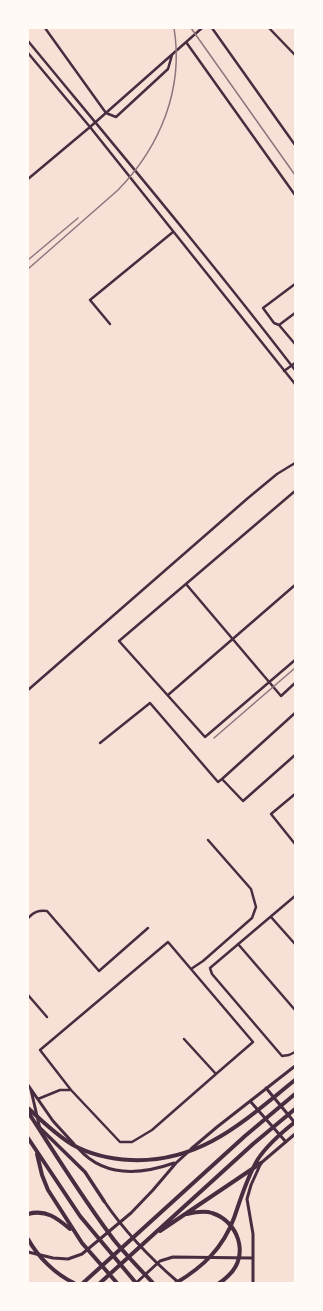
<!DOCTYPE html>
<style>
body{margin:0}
#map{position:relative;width:323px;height:1311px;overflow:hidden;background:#f7e1d7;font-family:"PT Sans",sans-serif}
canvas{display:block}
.frame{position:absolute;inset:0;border:29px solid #fffaf5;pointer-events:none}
</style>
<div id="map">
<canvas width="323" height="1311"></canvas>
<div class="frame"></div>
</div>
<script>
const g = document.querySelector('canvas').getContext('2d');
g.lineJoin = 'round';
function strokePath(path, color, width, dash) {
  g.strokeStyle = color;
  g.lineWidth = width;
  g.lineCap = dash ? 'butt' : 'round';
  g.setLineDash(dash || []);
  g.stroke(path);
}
const minor = new Path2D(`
 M45 28 106 113 116 117 168 69 172 55
 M212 28 295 145
 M269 28 295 55
 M28 41C118 150 209 258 295 370
 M186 42 295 195
 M28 53 90 127 295 384
 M28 179 90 127 202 28
 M295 313 279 325 295 344
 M110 324 90 300 173 232
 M279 325 274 323 263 308 295 284
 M284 371 295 363
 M295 491 119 641 205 737 295 660
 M186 584 281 696 295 683
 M28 690 248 498 277 474 295 463
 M168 695 295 585
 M295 713 222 779 243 801 295 755
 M100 743 150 703 218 782 222 779
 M295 794 271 814 295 844
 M295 896 210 968 212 974 282 1056 289 1055 295 1052
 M271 917 295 944
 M28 918C34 912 38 910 47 911L99 971 148 928
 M238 944 295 1010
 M191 969 203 961 252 918 256 907 251 889 208 840
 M28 995 47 1017
 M71 1090 40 1050 168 942 253 1042 216 1074
 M38 1099 60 1090H71L120 1142H132L152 1130 216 1074 184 1039`);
const tertiary = new Path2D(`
 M28 1085 53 1121 74 1144
 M266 1088 295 1123
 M31 1090 40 1129
 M250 1101 286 1142
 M78 1148C104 1178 140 1175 174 1163
 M191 1149 217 1127 295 1066
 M104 1201C125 1232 150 1258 178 1282
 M28 1252 53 1258 68 1259 82 1254 131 1213 153 1190 176 1163 187 1153
 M136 1283 160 1261 173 1257 252 1258
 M253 1283V1234L247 1199 251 1185 261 1163 295 1134`);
const secondary = new Path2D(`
 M39 1127 85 1172 104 1201`);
const trunk = new Path2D(`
 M28 1108C42 1121 56 1135 73 1145 91 1155 110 1159 131 1160 201 1163 244 1121 295 1080
 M28 1112C56 1155 83 1199 114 1240 126 1255 140 1269 153 1283
 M28 1138 80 1216 136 1283
 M37 1154 42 1175 48 1190 82 1243 117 1283
 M28 1214C46 1209 57 1218 70 1229
 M187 1214C195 1212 204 1210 212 1213 238 1221 250 1255 229 1275 226 1278 223 1281 219 1283
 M160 1231 261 1163
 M28 1239C38 1257 55 1274 74 1283
 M83 1283 245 1136 295 1094
 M100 1283 253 1144 295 1109
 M176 1283C203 1267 223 1248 234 1218 241 1198 247 1177 258 1159 268 1144 281 1133 295 1122`);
const rail = new Path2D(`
 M191 28 295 175
 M28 260 78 218
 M28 269 118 190C160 147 184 89 174 28
 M214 738 295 668`);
strokePath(minor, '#4a2c40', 2.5);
strokePath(tertiary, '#4a2c40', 3);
strokePath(secondary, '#4a2c40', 3.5);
strokePath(trunk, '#4a2c40', 4);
strokePath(rail, '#8f747c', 1.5);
</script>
